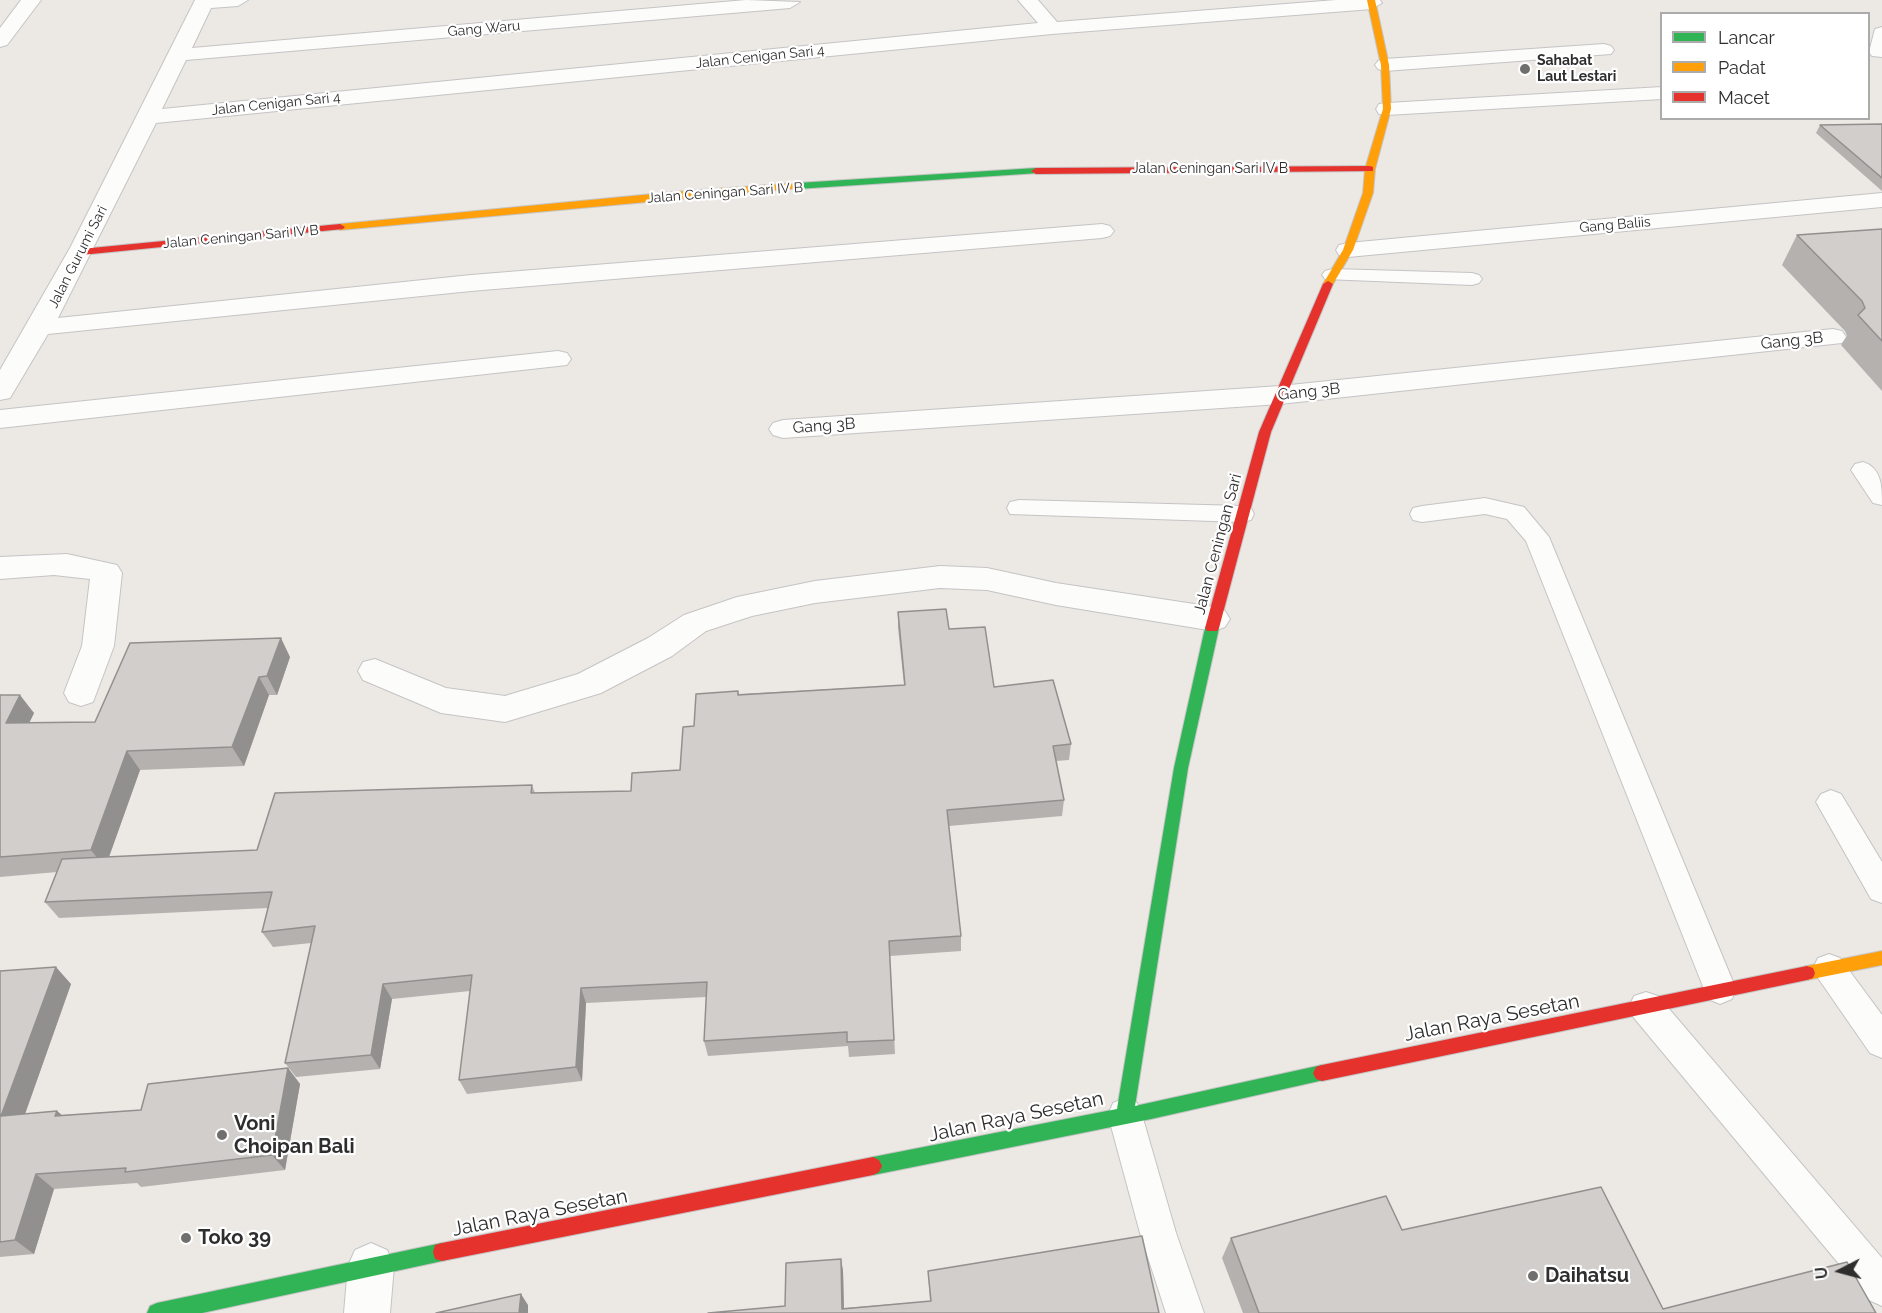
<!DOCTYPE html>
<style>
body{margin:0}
#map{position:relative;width:1882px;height:1313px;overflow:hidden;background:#ece8e4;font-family:Raleway,sans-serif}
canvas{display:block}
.legend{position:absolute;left:1660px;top:12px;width:210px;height:108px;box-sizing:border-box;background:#fff;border:2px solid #ababab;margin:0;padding:8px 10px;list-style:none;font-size:18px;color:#2e2e2e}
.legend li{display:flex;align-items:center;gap:12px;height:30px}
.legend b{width:30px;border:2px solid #ababab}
.north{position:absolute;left:1810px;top:1241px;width:60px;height:60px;-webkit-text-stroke:4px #fff;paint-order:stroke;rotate:264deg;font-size:16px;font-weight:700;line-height:24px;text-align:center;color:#2e2e2e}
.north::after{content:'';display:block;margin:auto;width:21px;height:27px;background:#2e2e2e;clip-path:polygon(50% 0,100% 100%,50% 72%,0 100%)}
</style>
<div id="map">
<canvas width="1882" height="1313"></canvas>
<ul class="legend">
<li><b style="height:8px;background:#30b455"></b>Lancar</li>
<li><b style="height:8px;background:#ff9f0a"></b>Padat</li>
<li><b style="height:8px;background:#e5322d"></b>Macet</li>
</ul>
<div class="north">U</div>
</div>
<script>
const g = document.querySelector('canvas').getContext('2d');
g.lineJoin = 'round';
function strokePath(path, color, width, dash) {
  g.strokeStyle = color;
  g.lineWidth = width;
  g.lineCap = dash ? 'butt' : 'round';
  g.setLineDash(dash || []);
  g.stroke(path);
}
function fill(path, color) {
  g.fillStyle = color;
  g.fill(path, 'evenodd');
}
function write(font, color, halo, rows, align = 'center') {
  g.font = font + ' Raleway,sans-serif';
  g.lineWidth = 4.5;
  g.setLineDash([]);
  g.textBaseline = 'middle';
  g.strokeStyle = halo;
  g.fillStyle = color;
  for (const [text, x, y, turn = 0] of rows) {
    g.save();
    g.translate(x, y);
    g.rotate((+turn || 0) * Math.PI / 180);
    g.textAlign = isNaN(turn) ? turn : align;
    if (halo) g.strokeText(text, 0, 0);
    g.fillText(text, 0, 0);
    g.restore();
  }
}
const lane = new Path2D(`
 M1332 269 1472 273 1479 275 1482 279 1479 283 1472 285 1325 279 1322 275 1325 271Z
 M1863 462C1882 468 1882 487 1882 505L1873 503 1851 470 1855 464Z
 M1485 498 1524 507 1549 537 1736 989 1732 999 1720 1004 1708 999 1704 989 1526 541 1507 519 1485 514 1422 522 1413 520 1410 514 1413 508 1422 506Z
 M1019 500 1242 506 1251 508 1254 514 1251 520 1242 522 1010 514 1007 508 1010 502Z
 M1831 790 1841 794 1882 862V903L1871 899 1816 802 1821 794Z
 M1829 954 1840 958 1882 1015V1058L1870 1053 1818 978 1813 968 1818 958Z
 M1646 992 1658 996 1882 1258V1306L1869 1300 1634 1018 1629 1007 1634 996Z
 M1125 1098 1137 1103 1142 1115 1176 1233 1204 1313H1166L1140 1233 1108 1115 1113 1103Z`);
const street = new Path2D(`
 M21 0H41L7 45 0 47V28Z
 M195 0H248L238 6 211 8 192 48 746 0 800 2 790 8 186 60 162 109 1038 23 1018 0H1038L1057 22 1336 0H1380L1382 3 1372 9 1052 34 156 123 58 318 471 275 1102 224 1110 226 1114 231 1110 236 1102 238 471 291 48 334 10 398 0 400V370L70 248Z
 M1882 27V57L1872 56 1869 52 1875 29Z
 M1604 44 1611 46 1614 50 1611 54 1385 71 1378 69 1375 65 1378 61 1385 59Z
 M1662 87V99L1387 115 1379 114 1376 109 1379 104 1387 103Z
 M1882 193V207L1348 257 1339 255 1336 250 1339 245 1348 243Z
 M1833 329 1842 331 1846 337 1842 343 1280 404 783 438 773 435 769 429 773 423 783 420 1280 386Z
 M558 351 567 353 571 359 567 365 0 428V410Z
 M67 554 117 565 122 573 114 646 93 702 81 706 69 702 64 693 82 646 90 579 54 575 0 579V557Z
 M940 566 987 568 1056 583 1214 607 1225 611 1230 619 1225 627 1214 631 1056 605 987 590 940 588 815 603 752 616 706 631 672 656 601 693 505 722 441 713 363 680 358 671 363 662 375 659 446 688 505 696 578 674 648 638 684 615 737 597 815 581Z
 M371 1243 387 1250 394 1266 390 1313H344L348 1266 355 1250Z`);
const fast = new Path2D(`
 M1036 168 1039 169V173L797 189 792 186 797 183Z
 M1212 623 1219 628 1188 768 1135 1106 1322 1065 1328 1067 1331 1073 1328 1079 1151 1119 873 1175 867 1172 864 1166 867 1160 873 1157 1117 1109 1174 768 1205 628Z
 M442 1243 449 1245 451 1252 449 1259 442 1261 202 1313H147L150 1306 157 1303Z`);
const slow = new Path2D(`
 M1367 0H1375L1389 65 1391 109 1375 169 1373 193 1353 250 1333 284 1328 287 1323 284 1343 250 1363 193 1365 169 1383 109 1381 65Z
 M797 183 802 186 800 188 340 230 335 227 340 224 674 192Z
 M1882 951V965L1807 980 1801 978 1799 973 1801 968 1807 966Z`);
const jam = new Path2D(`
 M1370 166 1373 167V171L1036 174 1031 171 1036 168Z
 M340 224 345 227 343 229 81 255 76 252 81 249Z
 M1328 281 1333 284 1271 432 1219 628 1217 631H1207L1205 628 1259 432 1323 284Z
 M1807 966 1813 968 1815 973 1813 978 1807 980 1322 1081 1316 1079 1313 1073 1316 1067 1322 1065Z
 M873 1157 879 1160 882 1166 879 1172 873 1175 442 1261 435 1259 433 1252 435 1245 442 1243Z`);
const wall = new Path2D(`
 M1882 124V191L1816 133 1820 125Z
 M1882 229V391L1841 345 1847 336 1845 331 1782 265 1797 235Z
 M898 612 949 629 994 687 1071 744 1069 760 1056 761 1064 800 1062 816 949 826 961 936V951L890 956 895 1054 849 1057 848 1046 708 1056 704 1041 706 997 586 1003 582 1081 467 1094 459 1080 470 991 392 999 380 1069 296 1077 285 1063 311 943 273 947 262 932 268 908 59 918 45 902 57 872 0 877V695L34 713 29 723 95 722 290 657 277 695H269L244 766 140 770 109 857 257 850 532 785 535 793 631 791 680 770 694 726 738 691 739 694 904 685 898 628Z
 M0 971 71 984 25 1114 57 1111 62 1115 141 1110 288 1068 300 1084 285 1170 141 1187 137 1183 54 1189 34 1254 0 1257Z
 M1402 1230 1663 1309 1876 1313H1243L1222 1258 1231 1238Z
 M841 1259 843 1271 844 1308 930 1301 928 1271 1159 1313H708L785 1306Z`);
const shadedWall = new Path2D(`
 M281 638 290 657 277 695 267 676Z
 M259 677 269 695 244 766 232 747Z
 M20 695 34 713 20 742 6 723Z
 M127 751 140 770 105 868 91 850Z
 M56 967 71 984 19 1131 1 1116Z
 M383 984 392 999 380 1069 371 1055Z
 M581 988 586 1003 582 1081 576 1067Z
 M288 1068 300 1084 285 1170 272 1155Z
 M57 1111 74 1126 55 1116Z
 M36 1174 54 1189 34 1254 15 1240Z
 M841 1259 843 1271 844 1313 842 1309Z
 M521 1294 528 1305V1313H519Z`);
const building = new Path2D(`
 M1882 124V178L1820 125Z
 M1882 229V341L1858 315 1865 308 1862 301 1797 235Z
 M946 609 949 629 985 627 994 687 1053 680 1071 744 1053 746 1064 800 947 810 961 936 889 941 894 1040 847 1042V1032L704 1041 707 982 581 988 576 1067 459 1080 472 975 383 984 371 1055 285 1063 315 926 262 932 272 892 45 902 62 859 257 850 275 793 532 785 531 793 631 791 632 773 680 770 683 727 694 726 696 694 738 691V695L905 685 898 612Z
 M281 638 267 676 259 677 232 747 127 751 91 850 0 857V695H20L6 723 95 722 130 643Z
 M56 967 1 1116 57 1111 55 1116 141 1110 148 1084 288 1068 272 1155 125 1172 126 1168 36 1174 15 1240 0 1242V971Z
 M1601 1187 1663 1309 1847 1262 1876 1313H1259L1231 1238 1386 1196 1402 1230Z
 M1142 1236 1159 1313H708L785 1306 786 1263 841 1259 842 1309 931 1301 928 1271Z
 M521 1294 519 1313H436Z`);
const markers = [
 [1525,69,6,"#706f6e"],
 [222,1135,6,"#706f6e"],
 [186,1238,6,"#706f6e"],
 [1533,1276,6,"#706f6e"]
];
const farStreetnames = [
 ["Gang Waru",484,29,-5],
 ["Jalan Cenigan Sari 4",760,57,-6],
 ["Jalan Cenigan Sari 4",276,104,-6],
 ["Jalan Ceningan Sari IV B",1210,169],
 ["Jalan Ceningan Sari IV B",725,193,-4],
 ["Gang Baliis",1615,225,-5],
 ["Jalan Ceningan Sari IV B",241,237,-5],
 ["Jalan Gurumi Sari",78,257,-63]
];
const farPoinames = [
 ["Sahabat",1537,61],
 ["Laut Lestari",1537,77]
];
const streetNames = [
 ["Gang 3B",1792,341,-6],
 ["Gang 3B",1309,392,-6],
 ["Gang 3B",824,426,-4],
 ["Jalan Ceningan Sari",1218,544,-75]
];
const nearStreetnames = [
 ["Jalan Raya Sesetan",1492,1018,-11],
 ["Jalan Raya Sesetan",1016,1117,-12],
 ["Jalan Raya Sesetan",540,1213,-11]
];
const nearPoinames = [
 ["Voni",234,1124],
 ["Choipan Bali",234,1147],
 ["Toko 39",198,1238],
 ["Daihatsu",1545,1276]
];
strokePath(lane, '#c5c4c5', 2);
strokePath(street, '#c5c4c5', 2);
strokePath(fast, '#c5c4c5', 2);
strokePath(slow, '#c5c4c5', 2);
strokePath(jam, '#c5c4c5', 2);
fill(lane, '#fcfcfb');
fill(street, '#fcfcfb');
fill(fast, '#30b455');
fill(slow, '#ff9f0a');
fill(jam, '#e5322d');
fill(wall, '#b4b1af');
fill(shadedWall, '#92908e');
fill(building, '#d1cecb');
strokePath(building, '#92908e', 1.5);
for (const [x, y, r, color] of markers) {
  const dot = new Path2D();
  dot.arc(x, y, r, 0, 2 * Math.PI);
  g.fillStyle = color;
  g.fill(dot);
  strokePath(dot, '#fff', 2);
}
write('14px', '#2e2e2e', '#fff', farStreetnames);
write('bold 14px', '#2e2e2e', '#fff', farPoinames, 'left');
write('16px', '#2e2e2e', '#fff', streetNames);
write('20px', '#2e2e2e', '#fff', nearStreetnames);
write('bold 20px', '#2e2e2e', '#fff', nearPoinames, 'left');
</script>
